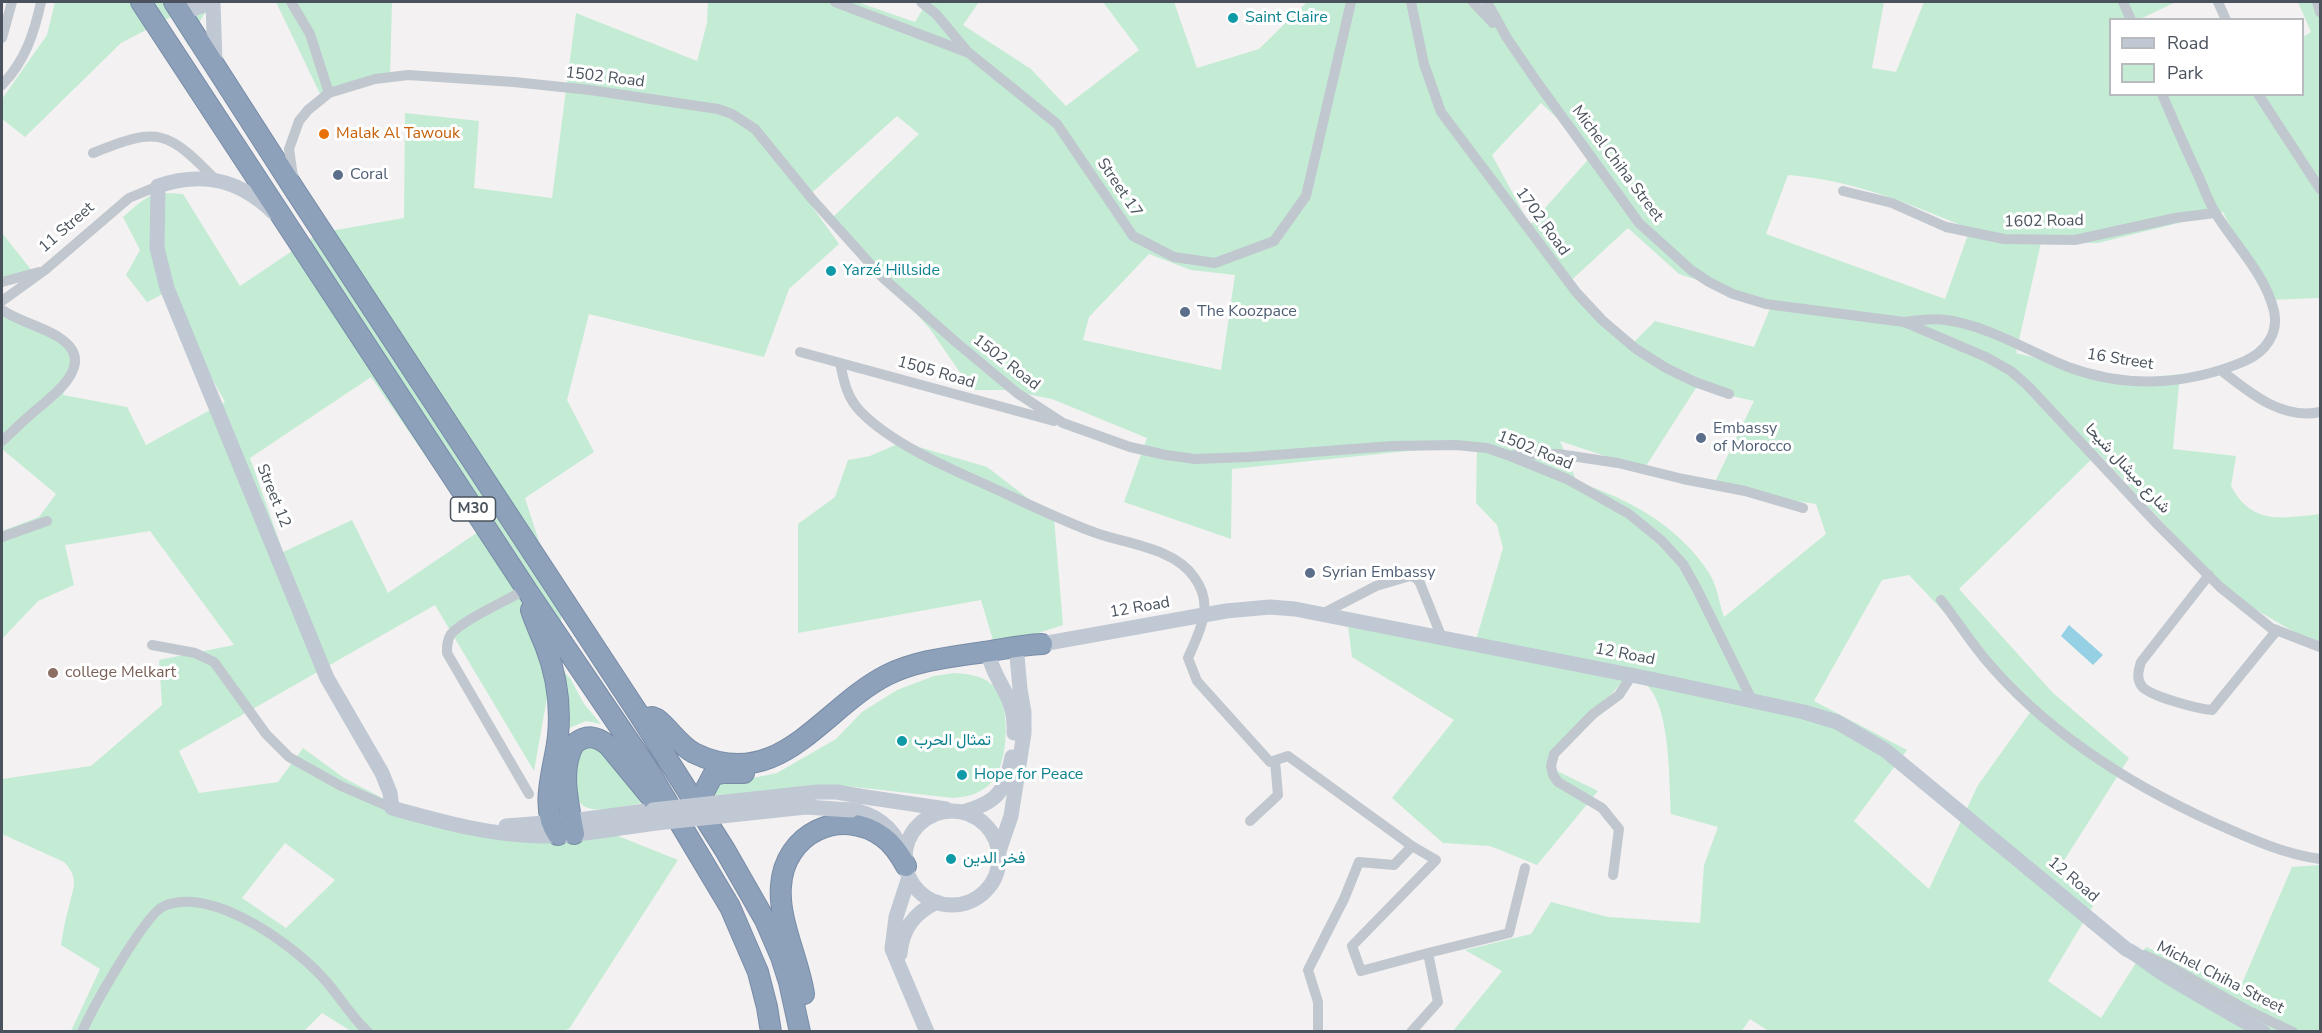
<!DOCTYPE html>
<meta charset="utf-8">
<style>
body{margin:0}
#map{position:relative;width:2322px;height:1033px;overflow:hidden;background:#f3f1f1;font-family:"Nunito Sans",sans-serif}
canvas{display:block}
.frame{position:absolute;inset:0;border:3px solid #4a535d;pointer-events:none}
.legend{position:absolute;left:2109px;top:18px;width:195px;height:78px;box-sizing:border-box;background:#fff;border:2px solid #b7babe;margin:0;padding:8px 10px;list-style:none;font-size:18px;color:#4a535d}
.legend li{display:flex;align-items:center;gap:12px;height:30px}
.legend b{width:30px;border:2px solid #b7babe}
</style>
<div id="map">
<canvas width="2322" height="1033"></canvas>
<div class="frame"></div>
<ul class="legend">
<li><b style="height:8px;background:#c0c8d3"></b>Road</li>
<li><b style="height:16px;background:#c4ecd5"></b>Park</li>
</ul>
</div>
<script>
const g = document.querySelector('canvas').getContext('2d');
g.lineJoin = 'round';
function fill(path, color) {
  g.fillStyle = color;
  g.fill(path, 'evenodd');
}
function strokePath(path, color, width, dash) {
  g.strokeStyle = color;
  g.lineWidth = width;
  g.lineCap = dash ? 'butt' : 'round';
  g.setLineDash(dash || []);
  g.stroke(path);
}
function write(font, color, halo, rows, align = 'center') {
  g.font = font + ' "Nunito Sans",Vazirmatn,sans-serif';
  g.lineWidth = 6;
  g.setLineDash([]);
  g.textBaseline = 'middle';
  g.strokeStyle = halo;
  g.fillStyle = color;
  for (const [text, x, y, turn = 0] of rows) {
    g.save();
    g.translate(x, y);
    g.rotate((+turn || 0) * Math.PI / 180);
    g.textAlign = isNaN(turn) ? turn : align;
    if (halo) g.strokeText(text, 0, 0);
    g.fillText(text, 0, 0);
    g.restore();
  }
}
const green = new Path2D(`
 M55 2H212L200 21 189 47 171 17 121 43 25 137 2 119V99L47 35Z
 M276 2H392L390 78 321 96Z
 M708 2H857L915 22 927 2H979L963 25 1031 69 1066 106 1139 50 1103 2H1174L1197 68 1259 49 1307 2H1884L1872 68 1896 72 1924 2H2176L2140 19 2110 20V94H2302L2303 37 2311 32 2298 2H2320V298L2267 300 2223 212 2098 243H2041L2016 353 2124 380 2180 374 2173 449 2236 456 2231 486C2252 526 2283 518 2320 514V647L2253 608 2213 576 2098 453 1959 589 2053 693 2129 758 2058 870 2096 901 2048 981 2101 1018 2146 947 2240 988 2292 867 2320 865V1031L1770 1032 1750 1019 1741 1032 1453 1031 1502 971 1465 950 1531 934 1551 902 1608 917 1700 923 1704 865 1718 827 1671 814C1669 783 1671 702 1644 683 1639 680 1632 679 1627 676L1549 767 1598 791 1537 865 1490 846 1443 843 1392 798 1454 720 1352 657 1347 618 1476 640 1503 548 1497 525 1476 503 1477 444 1232 469 1231 539 1124 502 1147 438 1052 399 1007 390H972L930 329 854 244 833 217 919 134 897 116 806 198 839 244 789 289 764 357 589 314 567 400 594 452 525 498 562 613 534 771 435 605 179 751 199 793 278 782 303 748 344 778 390 802 461 822 613 834 678 860 569 1029 556 1032 351 1031 322 1013 304 1031H71L100 969 61 945C63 933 65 919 69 907 73 887 80 879 64 862L2 834V779L91 766 162 705 159 660 234 645 150 531 65 545 74 585 38 601 2 639V531L39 517 56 494 2 449V290L5 315 27 321 76 352 63 395 127 407 146 445 225 402 165 293 147 302 126 275 140 250 123 217C147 196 150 191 183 194L240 286 319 233 404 218 405 113 479 121 474 188 552 198 576 13 697 61 707 23ZM1541 103 1594 153 1530 225 1492 155ZM1788 175C1854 180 1910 204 1970 229L1945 299 1766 234ZM1628 228 1679 274 1772 304 1754 347 1655 321 1630 346 1565 286ZM1149 254 1191 270 1235 275 1221 370 1083 340 1089 317ZM371 377 478 532 388 593 352 520 283 552 250 458ZM1696 388 1754 401 1712 488 1816 504 1826 534 1724 617C1719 603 1717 585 1709 573 1680 527 1628 498 1577 482L1560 441 1644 469ZM1909 575 2034 707 1978 785 1929 889 1854 821 1907 750 1814 701 1882 580ZM285 843 335 880 286 928 242 898Z
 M2 233 33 272 2 281Z
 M902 442 987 467 1054 518 1063 625 995 647 981 600 798 633V524L835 497 848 460 870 456Z
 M564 672 570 678 584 704 601 724 586 721 567 729 569 712Z
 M954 673C967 674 980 675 990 683 1013 699 1009 765 991 783 980 794 968 797 953 798L837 785 710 797 721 781 734 782 777 773 836 739 862 712 897 690 934 676Z
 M586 745 603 749 644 803C628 805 608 811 592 809 569 806 573 772 578 756 579 752 583 748 586 745Z`);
const water = new Path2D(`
 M2069 625 2103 655 2093 665 2061 636Z`);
const street = new Path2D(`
 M291 2 310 34 329 93
 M835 2 969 53 1057 124 1133 236 1174 257 1215 263 1274 241 1306 196 1351 2
 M921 2 936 14 967 51
 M1411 2 1424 64 1441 112 1576 292 1602 320 1636 349 1666 368 1695 382 1729 394
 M1473 2 1493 23
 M1487 2 1507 38 1537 82 1639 223 1691 270 1709 282 1733 294 1766 304 1904 322 1986 357 2011 371 2028 386 2158 525 2220 587 2271 628 2320 647
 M2123 2 2131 20
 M2218 2 2226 20
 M2317 2 2320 12
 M2 38 12 2
 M2 85C25 61 34 34 41 2
 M2258 94 2320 189
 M93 153C159 126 167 130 217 181
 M293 177 289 149 299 121 308 110 329 93 375 79 408 75 514 82 590 90 718 109 732 114 755 129 812 199 882 277 957 343 1017 393 1063 423 1130 447 1166 455 1195 459 1249 457 1392 446 1456 445 1487 448 1510 456 1567 479 1629 514 1662 541 1683 564 1697 589 1752 700
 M1843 191 1892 203 1946 227 2004 239 2075 240 2175 218 2215 213
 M2 282 39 272
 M2 301 45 270 129 198 158 186
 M2 310C20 322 44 327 60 338 97 363 56 393 36 410 24 420 13 431 2 441
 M1905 322C1918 320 1932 318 1946 320 1989 326 2028 351 2068 367 2127 389 2188 385 2245 361 2265 352 2279 334 2274 311 2265 274 2236 246 2216 214 2209 203 2204 189 2199 177 2186 150 2174 122 2162 94
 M800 352 1054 421
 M840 363C844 382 847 398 861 412 892 444 951 469 991 487 1026 503 1060 520 1096 533 1127 544 1174 548 1194 577 1215 605 1200 630 1188 658L1197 681 1270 762 1288 756 1412 846 1436 860 1352 946 1361 971 1428 953
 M2222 371C2250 393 2282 420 2320 412
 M1515 455 1558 454 1618 463 1683 479 1745 491 1803 508
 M2 537 47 521
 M2209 575 2141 662C2139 669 2136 677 2141 685 2147 696 2199 709 2212 710L2277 630
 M526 589C507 601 464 619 451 634 447 640 447 646 447 653L529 794
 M1941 600C1956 619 1969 640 1985 659 2047 733 2130 785 2217 824 2251 839 2284 854 2320 859
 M1322 614 1376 586 1410 576 1416 578 1420 583 1442 638
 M152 645 195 653 214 662 266 734 289 757 341 786 392 808
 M1250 821 1278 795 1275 761
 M1613 875 1619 829 1602 808 1558 782 1553 775 1551 766 1554 754 1593 714 1619 695 1632 675
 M2144 955 2169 966 2249 1011 2293 1032
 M82 1032C92 1009 145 914 164 906 212 886 293 944 324 979 339 995 351 1017 368 1032
 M1318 1032V1002L1308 970 1344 899 1359 862 1394 865 1412 846
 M1411 1032 1438 1002 1428 953 1509 933 1525 868`);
const secondary = new Path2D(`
 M213 2 215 63
 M182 13 213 2
 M273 212C239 179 202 171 158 186L157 248 167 288 327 678 382 773 390 793 392 808C439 821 492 836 541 836 579 836 618 828 656 823
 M1042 644 1226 611 1270 607 1295 609 1646 678 1804 712 1837 722 1885 750 2126 949C2141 956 2151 967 2165 975 2197 995 2230 1013 2263 1032
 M988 652C994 684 1016 694 1014 733
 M859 796 946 809
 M851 810C873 813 892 826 901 848
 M905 858a47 47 0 1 1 94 0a47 47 0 1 1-94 0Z
 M962 812C997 803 1005 792 1012 757
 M506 826 571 821 653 810
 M999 851 1011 816 1024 733V712L1020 689 1016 645
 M909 877 896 917 892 949 927 1032
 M900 954C902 929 914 913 937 902`);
const highway = new Path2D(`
 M141 2 530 595 644 763 730 907 758 972 767 1007 771 1032
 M174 2 296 192 642 719 725 850 765 920 781 957 789 982 800 1032
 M531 610C535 622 540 633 545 645 556 673 561 705 558 736 555 767 538 807 558 835
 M642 719 652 717 657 719C670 729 679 745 694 753 779 795 822 708 887 675 917 660 951 657 984 652 1004 649 1022 645 1042 644
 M702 814 703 794 713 775 723 773H744
 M574 834C569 806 559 770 574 744 587 734 596 736 608 745L655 802
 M804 994C799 960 778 920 781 886 784 834 840 806 883 837 893 844 900 855 906 866`);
const secondaryBridge = new Path2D(`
 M653 810 817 792H837L859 796
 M656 823 806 807 851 810`);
const markers = [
 [1233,18,6,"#0f9aa8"],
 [324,134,6,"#e8710a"],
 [338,175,6,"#5c6f8a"],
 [831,271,6,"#0f9aa8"],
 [1185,312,6,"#5c6f8a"],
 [1701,438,6,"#5c6f8a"],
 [1310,573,6,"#5c6f8a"],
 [53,673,6,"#8d6e63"],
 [902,741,6,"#0f9aa8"],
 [962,775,6,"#0f9aa8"],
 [951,859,6,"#0f9aa8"]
];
const shields = [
 [473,509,45]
];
const shieldNames = [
 ["M30",473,509]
];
const cultureNames = [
 ["Saint Claire",1245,18],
 ["Yarzé Hillside",843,271],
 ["تمثال الحرب",914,741],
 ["Hope for Peace",974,775],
 ["فخر الدين",963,859]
];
const streetNames = [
 ["1502 Road",605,78,7],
 ["Michel Chiha Street",1617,164,53],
 ["Street 17",1119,188,56],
 ["1702 Road",1542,222,54],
 ["1602 Road",2044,222,-1],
 ["11 Street",67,228,-41],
 ["16 Street",2120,360,9],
 ["1502 Road",1006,363,38],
 ["1505 Road",936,373,16],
 ["1502 Road",1535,451,22],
 ["شارع ميشال شيحا",2127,469,47],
 ["Street 12",273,496,68],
 ["12 Road",1140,608,-10],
 ["12 Road",1625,655,11],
 ["12 Road",2073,880,40],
 ["Michel Chiha Street",2220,978,27]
];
const foodNames = [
 ["Malak Al Tawouk",336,134]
];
const serviceNames = [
 ["Coral",350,175],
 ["The Koozpace",1197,312],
 ["Embassy",1713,429],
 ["of Morocco",1713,447],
 ["Syrian Embassy",1322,573]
];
const educationNames = [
 ["college Melkart",65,673]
];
fill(green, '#c4ecd5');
fill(water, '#95d0e5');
strokePath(highway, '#788ca7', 22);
strokePath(street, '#c0c7ce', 10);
strokePath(secondary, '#c0c8d3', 15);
strokePath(highway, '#8da1bb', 20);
strokePath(secondaryBridge, '#c0c8d3', 15);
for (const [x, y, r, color] of markers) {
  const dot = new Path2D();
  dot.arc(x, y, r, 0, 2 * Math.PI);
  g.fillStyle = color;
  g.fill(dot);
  strokePath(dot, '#fff', 2);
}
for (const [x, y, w] of shields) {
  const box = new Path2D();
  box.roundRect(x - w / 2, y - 12, w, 24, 4.5);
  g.fillStyle = '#fff';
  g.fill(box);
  strokePath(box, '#4a535d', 1.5);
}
write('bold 15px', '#4a535d', null, shieldNames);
write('16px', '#0d838f', '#fff', cultureNames, 'left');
write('16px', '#4a535d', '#fff', streetNames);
write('16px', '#c56008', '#fff', foodNames, 'left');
write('16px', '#4e5e75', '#fff', serviceNames, 'left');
write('16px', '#785e54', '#fff', educationNames, 'left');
</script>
